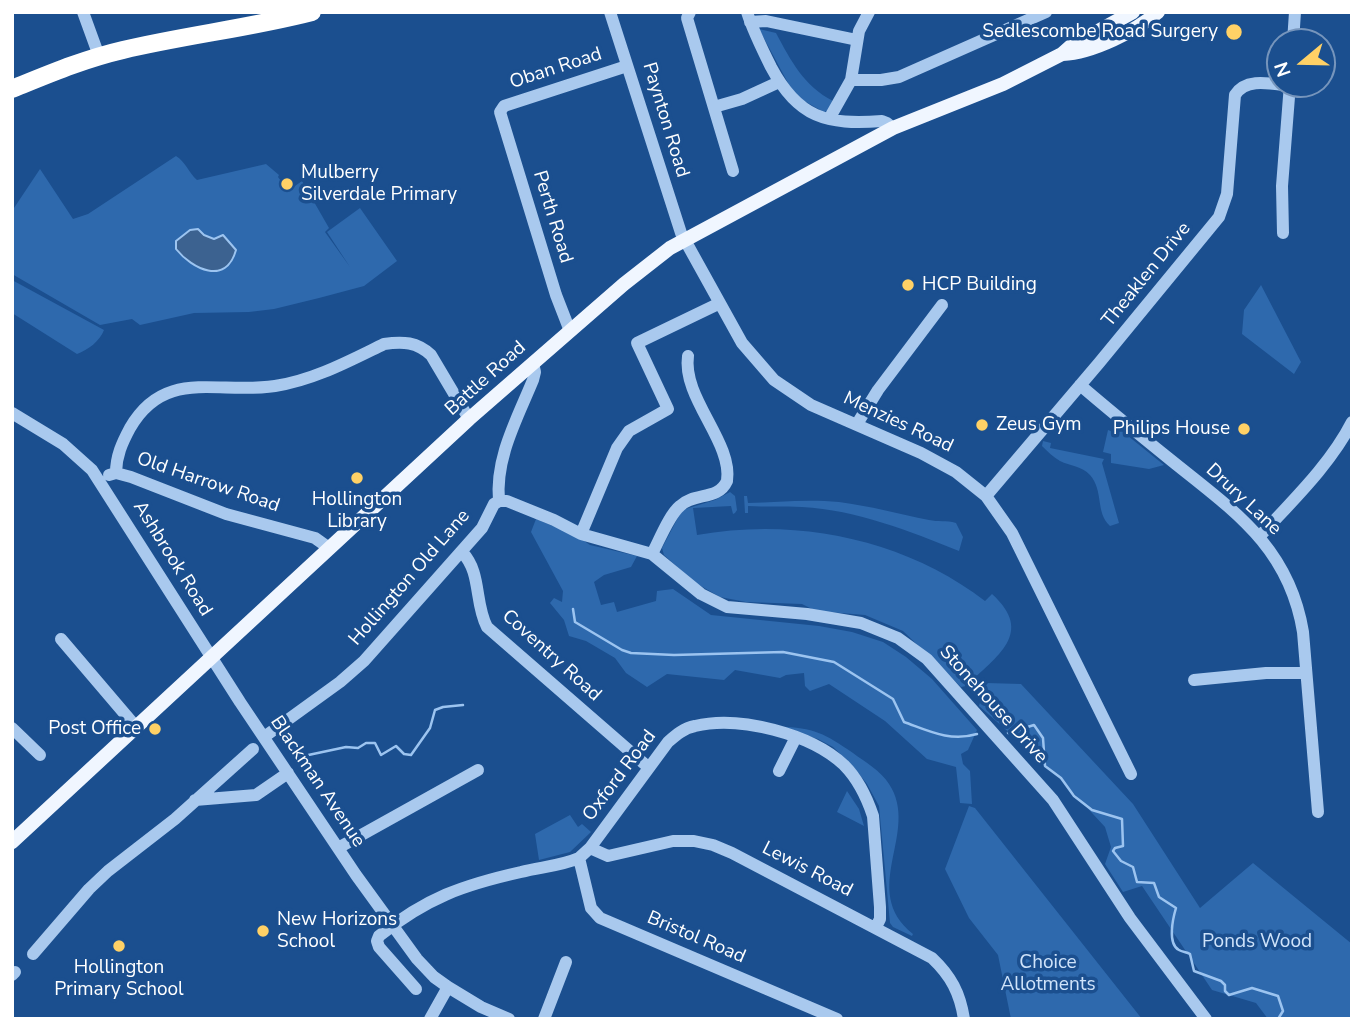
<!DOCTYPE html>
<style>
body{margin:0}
#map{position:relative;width:1364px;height:1031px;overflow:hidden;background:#1b4f8f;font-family:"Nunito Sans",sans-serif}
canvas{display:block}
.frame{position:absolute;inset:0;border:14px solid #fff;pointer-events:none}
.north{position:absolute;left:1266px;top:28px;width:70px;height:70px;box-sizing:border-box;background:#1b4f8f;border:2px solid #7695bc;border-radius:50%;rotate:251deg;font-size:19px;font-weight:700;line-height:28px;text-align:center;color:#fff}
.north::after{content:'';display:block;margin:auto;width:24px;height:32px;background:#ffd166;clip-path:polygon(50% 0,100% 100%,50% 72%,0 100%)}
</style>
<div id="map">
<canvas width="1364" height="1031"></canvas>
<div class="frame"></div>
<div class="north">N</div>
</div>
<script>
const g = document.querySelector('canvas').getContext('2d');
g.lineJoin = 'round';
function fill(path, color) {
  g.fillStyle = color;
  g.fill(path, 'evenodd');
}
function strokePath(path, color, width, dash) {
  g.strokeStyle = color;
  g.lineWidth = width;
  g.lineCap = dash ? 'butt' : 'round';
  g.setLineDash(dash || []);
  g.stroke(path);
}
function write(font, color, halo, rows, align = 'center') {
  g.font = font + ' "Nunito Sans",sans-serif';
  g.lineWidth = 7;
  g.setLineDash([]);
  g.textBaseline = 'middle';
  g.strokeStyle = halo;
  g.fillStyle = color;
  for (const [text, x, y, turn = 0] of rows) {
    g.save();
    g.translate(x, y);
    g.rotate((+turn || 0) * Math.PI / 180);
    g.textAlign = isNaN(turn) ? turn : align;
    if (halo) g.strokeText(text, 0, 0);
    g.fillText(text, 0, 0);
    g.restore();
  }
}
const green = new Path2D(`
 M759 29 776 33C791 61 804 86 833 101L828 111 824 112 795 96Z
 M176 156C185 161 189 173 197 180L266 164 279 175 278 177 288 191 302 181 329 228 325 232 350 267 327 232 360 208 397 261 364 286 319 298 274 309 249 312 194 313 140 325 132 319 100 325 12 274V211L40 169 73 219 88 214Z
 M12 280 104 330C100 341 88 350 77 354L12 313Z
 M1261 285 1301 362 1294 374 1242 334 1244 310Z
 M1117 427 1164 465 1149 469 1111 463V454L1103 452 1108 430 1113 432Z
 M1043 441 1051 443 1050 448 1104 459 1102 463 1119 523 1110 526C1095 512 1104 491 1090 475 1082 466 1070 466 1060 461 1053 457 1048 452 1042 446Z
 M730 492 735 496 737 510 735 513 733 514 731 506 693 508 697 535C796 517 905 539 985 601L992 594C1035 633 997 656 966 686L961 687 903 631 865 615 816 611 802 604 746 602 720 597 694 582 664 555 662 548 682 510 715 500Z
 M744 496H747L748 503C778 502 809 499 839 502 870 506 899 514 929 520 938 522 946 520 956 523L963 537 959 551C909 531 857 510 802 507 784 506 766 507 748 506V513H745Z
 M536 519 577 536 590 545 637 556 631 567 604 575 594 582 601 605 614 602 617 612 656 601 657 591 673 589 711 615 819 626 852 632 883 642 906 657 932 679 977 730 968 750 961 754 963 764 970 771 972 804 960 803 956 767 927 759 885 721 829 684 810 691 805 686 804 673 786 675 780 678 735 670 724 680 667 674 647 687 626 673 615 658 586 641 569 636 564 620 550 603 554 598 562 602 563 591 531 532Z
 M986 683 1021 684 1133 804 1200 908 1253 863 1352 944V1019H1268L1256 1003 1212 990 1142 886 1123 892 1105 864 1111 847 1105 827 1055 773 979 706Z
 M779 727C814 727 825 734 853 753 865 762 881 771 889 784 921 832 858 890 913 934L912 936 893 927 890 923 879 806 867 784 852 765 833 747 818 739Z
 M847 791 859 809 864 826 837 812Z
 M969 806 975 808 1142 1019H1011L998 955 969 918 945 869Z
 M570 815 578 827 582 824 591 832 570 852 539 860 535 834Z`);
const water = new Path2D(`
 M198 229 204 235 214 239 223 235 236 250C226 286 192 269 176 249V241L190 230Z`);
const stream = new Path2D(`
 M573 609 575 622 622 650 631 653 674 655 783 652 834 662 893 699 904 722C929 731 950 742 977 734
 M1008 733 1034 725 1043 738 1045 766 1061 778 1074 796 1092 810 1122 819 1123 846 1115 848 1113 851 1121 861 1133 867 1137 882 1154 883 1159 897 1176 908C1173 918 1167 944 1179 950 1182 952 1187 952 1190 954L1194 971 1221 981 1225 985V991L1229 995 1252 988 1278 996 1283 1011 1278 1019
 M299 757 346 747 358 748 366 743H375L381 755 396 746 404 754 411 755 430 728 435 710 443 707 463 705`);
const minor = new Path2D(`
 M83 12 99 56
 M610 12 681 233 742 343 774 380 811 405 921 453 956 472 986 496 1012 533 1131 774
 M690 12 687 18 733 171
 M747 12C753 31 762 49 771 67 798 118 826 125 882 121L887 123 893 128
 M750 22 766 21 857 40
 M1293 42 1295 12
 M851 80H881L899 77 1046 12
 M714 107 742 99 779 82
 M829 119 851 80 859 31 869 12
 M1283 233 1282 186 1290 84
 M570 331 556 295 500 112 504 106 627 66
 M1080 385C1110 411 1141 436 1172 461 1234 511 1289 547 1303 632L1318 812
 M12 413 63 444 92 470 240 702 356 875 417 959 434 977 448 987 481 1007 509 1019
 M857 424 878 390 942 305
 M116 473C116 456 122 443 130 428 165 367 218 395 275 386 314 380 349 361 384 344 403 341 417 342 431 355L469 419
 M109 475 116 473 131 477 226 514 315 538 329 548
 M986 496 1099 363 1219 217 1227 194 1235 95C1246 77 1272 84 1290 86
 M499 501H507L554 520 581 534 652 554 701 594 727 607 807 614 861 623 898 638 927 659 1053 800 1130 918 1206 1019
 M581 534 617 448 629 431 668 409 637 343 718 304
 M1260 536C1292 501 1330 465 1352 422
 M462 552C482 573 474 602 487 627L648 767
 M652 554C659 541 669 515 680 506 694 492 718 501 727 481 733 442 682 398 688 356
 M61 639 136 727
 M1194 680 1266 673H1306
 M12 728 40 755
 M264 737 340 682 364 661 482 528 494 504 499 501C495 458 517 419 533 380L535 372 533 363
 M779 771 796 737
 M195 800 256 795 288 773
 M338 848 478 770
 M590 848 608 856 673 841H694L713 845 732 853 932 958C951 976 960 993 964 1019
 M579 858 591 908 600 918 837 1019
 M33 954 89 889 108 871 175 819 253 749
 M12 975 15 972
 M416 989 379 947 377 941 379 936C426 898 463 885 521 872 540 867 561 866 579 858L590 848 668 742C676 735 684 728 695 726 739 715 811 734 844 765 857 778 867 798 873 816L880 907V919L876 927
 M430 1019 448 987
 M544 1019 566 962`);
const major = new Path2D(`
 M1063 54C1092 53 1136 31 1158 12
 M12 842 469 419 624 284 670 248 893 128 1003 84 1062 54 1071 46 1133 12`);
const highway = new Path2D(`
 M12 89C49 74 84 59 123 50 186 35 250 28 312 12`);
const markers = [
 [1234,32,9,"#ffd166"],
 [287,184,7,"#ffd166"],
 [908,285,7,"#ffd166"],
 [982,425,7,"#ffd166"],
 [1244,429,7,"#ffd166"],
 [357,478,7,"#ffd166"],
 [155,729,7,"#ffd166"],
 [263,931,7,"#ffd166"],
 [119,946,7,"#ffd166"]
];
const poiNames = [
 ["Sedlescombe Road Surgery",1218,32,"right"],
 ["Mulberry",301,173],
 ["Silverdale Primary",301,195],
 ["HCP Building",922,285],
 ["Zeus Gym",996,425],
 ["Philips House",1230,429,"right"],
 ["Hollington",357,500,"center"],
 ["Library",357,522,"center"],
 ["Post Office",141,729,"right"],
 ["New Horizons",277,920],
 ["School",277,942],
 ["Hollington",119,968,"center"],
 ["Primary School",119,990,"center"]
];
const streetNames = [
 ["Oban Road",556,69,-18],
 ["Paynton Road",665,120,73],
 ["Perth Road",552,217,73],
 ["Theaklen Drive",1147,275,-51],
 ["Battle Road",486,379,-42],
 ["Menzies Road",898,423,25],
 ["Old Harrow Road",208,483,19],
 ["Drury Lane",1243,500,43],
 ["Ashbrook Road",172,559,58],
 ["Hollington Old Lane",410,578,-49],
 ["Coventry Road",551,656,42],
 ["Stonehouse Drive",993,705,48],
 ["Oxford Road",620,776,-53],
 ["Blackman Avenue",317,782,56],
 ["Lewis Road",807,870,27],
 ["Bristol Road",696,938,23]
];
const parkNames = [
 ["Ponds Wood",1257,942],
 ["Choice",1048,963],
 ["Allotments",1048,985]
];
fill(green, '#2e69ad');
fill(water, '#3c6290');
strokePath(water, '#9cc4f0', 2);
strokePath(stream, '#9cc4f0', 2.5);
strokePath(minor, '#a9c9ee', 12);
strokePath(major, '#f0f6ff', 14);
strokePath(highway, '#fff', 18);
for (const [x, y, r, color] of markers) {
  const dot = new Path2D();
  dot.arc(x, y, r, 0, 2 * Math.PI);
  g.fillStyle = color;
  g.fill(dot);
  strokePath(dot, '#1b4f8f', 2.5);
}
write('19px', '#fff', '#1b4f8f', poiNames, 'left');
write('19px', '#fff', '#1b4f8f', streetNames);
write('19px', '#cfe3fa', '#1b4f8f', parkNames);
</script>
